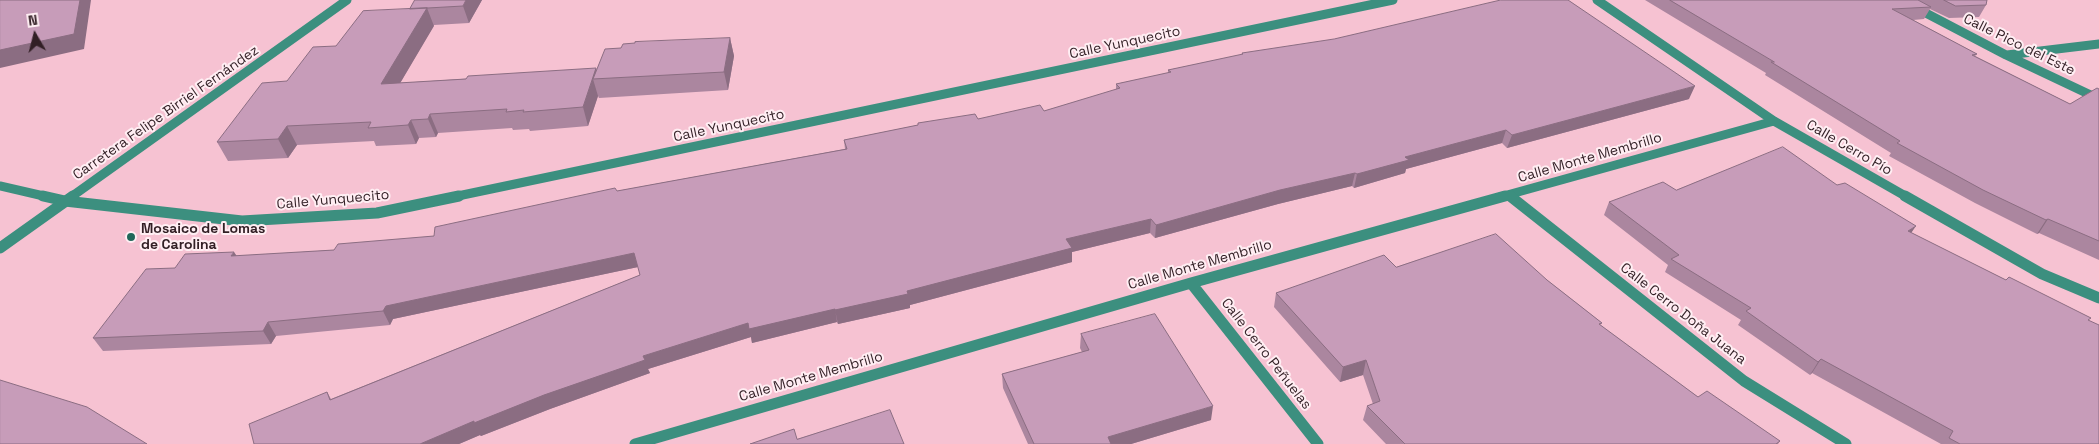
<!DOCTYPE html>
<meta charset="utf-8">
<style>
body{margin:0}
#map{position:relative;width:2099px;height:444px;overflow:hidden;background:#f6c2d2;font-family:"Space Grotesk",sans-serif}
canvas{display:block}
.north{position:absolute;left:10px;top:10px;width:50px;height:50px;-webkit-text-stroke:4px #ffeef3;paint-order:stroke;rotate:352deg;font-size:14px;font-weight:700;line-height:20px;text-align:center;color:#321f25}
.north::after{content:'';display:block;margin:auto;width:18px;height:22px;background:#321f25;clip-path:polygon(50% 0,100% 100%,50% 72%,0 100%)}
</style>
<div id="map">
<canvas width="2099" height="444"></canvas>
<div class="north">N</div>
</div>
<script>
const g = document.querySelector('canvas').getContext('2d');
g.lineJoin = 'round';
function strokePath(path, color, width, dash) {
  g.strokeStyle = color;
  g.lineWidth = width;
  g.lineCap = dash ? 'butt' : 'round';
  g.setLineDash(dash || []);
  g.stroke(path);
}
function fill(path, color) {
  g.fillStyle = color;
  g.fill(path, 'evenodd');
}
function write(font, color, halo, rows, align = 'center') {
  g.font = font + ' "Space Grotesk",sans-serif';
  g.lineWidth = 4;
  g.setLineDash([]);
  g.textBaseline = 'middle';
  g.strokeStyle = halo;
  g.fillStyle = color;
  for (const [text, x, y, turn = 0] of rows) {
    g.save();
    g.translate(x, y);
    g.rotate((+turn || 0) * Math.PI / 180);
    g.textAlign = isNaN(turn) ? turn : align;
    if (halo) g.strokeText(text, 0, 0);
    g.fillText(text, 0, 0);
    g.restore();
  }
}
const minorFar1 = new Path2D(`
 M1597 0 1774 121 1907 197
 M1901 0 2006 55 2099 99
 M2007 55 2099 44
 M0 186 48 197
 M453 197 1393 0
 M1500 197 1774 121`);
const minor = new Path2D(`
 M43 196 65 201 242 221 377 213 459 196
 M1510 196 1744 381 1846 444
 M1905 196 2042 274 2099 298
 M1191 283 1318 444
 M635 444 1191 283 1505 196`);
const tertiaryFar1 = new Path2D(`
 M71 197 347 0`);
const tertiary = new Path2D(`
 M0 248 73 196`);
const wall = new Path2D(`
 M415 0H482L469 23 434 25 400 83 597 70 621 48 730 38 734 56 728 90 599 98 598 96 588 126 530 131 529 129 513 130 512 128 438 133 436 137 419 138 416 144 376 146 374 141 297 145 288 158 228 161 217 142 287 81 336 46 410 9Z
 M1645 0H1987L1986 5 1979 17 1949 18 1930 9 1924 19 1913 20 1977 54 1975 56 2070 104 2099 89V260L2039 233 2037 234 1975 203 1889 156 1891 153 1765 75 1766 73Z
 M1242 53 1689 99 1507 148 1502 143 1406 169 1405 173 1354 188 1352 186 1278 204 1155 238 1150 233 1072 252V262L910 305V308L838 324 837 322 752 343 751 337 648 369 650 373 550 409 481 436 480 435 459 444H254L327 392 331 399 640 275 638 267 393 319 390 325 276 336 271 344 103 351 93 338 175 268 237 256 334 250 434 236 617 191 845 149 844 140 918 125V123L978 119 1044 111 1116 90V84L1168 73V70L1241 55Z
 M1837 185 1911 233 2088 321 2099 444H1941L1812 373 1810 375 1738 325 1741 320 1665 272 1668 265 1604 215 1609 202 1676 190Z
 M1396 267 1547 280 1602 323 1600 325 1698 397 1780 441 1778 444H1386L1363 420 1367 406 1373 404 1363 375 1340 382 1274 307 1276 293Z
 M1081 334 1211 420 1131 444H1028L1003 388 1002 374 1082 352 1080 348Z`);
const shadedWall = new Path2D(`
 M80 0H91L84 49 0 68V50Z
 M466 0H482L469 23 463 6Z
 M427 8 434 26 389 102 381 84Z
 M730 38 734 56 728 90 724 72Z
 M596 68 600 79H593L598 96 588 126 583 107Z
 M1695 86 1689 99 1507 148 1512 135Z
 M430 114 438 133 436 137 428 119Z
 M411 120 419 138 416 144 408 125Z
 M287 126 297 145 288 158 278 139Z
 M1506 130 1502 143 1406 169 1405 173 1354 188 1357 174 1405 157Z
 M1355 173 1352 186 1278 204 1155 238 1156 225 1280 190Z
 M1151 219 1150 233 1072 252V262L910 305V308L838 324 835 310 907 291 1066 239Z
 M2048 219 2039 233 2037 234 2046 220Z
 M1916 226 1907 239 1908 231Z
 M234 252 243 265 231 256Z
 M634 253 638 267 393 319 390 325 383 311 386 306Z
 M835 309 837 322 752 343 751 337 648 369 650 373 550 409 481 436 480 435 459 444H420L474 421 643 356 748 323Z
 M268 322 276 336 271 344 263 331Z
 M1821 359 1812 373 1810 375 1818 362Z
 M1366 360 1363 375 1340 382 1343 367Z
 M1213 406 1211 420 1131 444H1107L1108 437Z`);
const building = new Path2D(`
 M0 0H80L74 34 0 50Z
 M415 0H466L463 6 410 9Z
 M1501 0H1568L1695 86 1512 135 1506 130 1405 157 1409 160 1357 174 1355 173 1280 190 1156 225 1151 219 1066 239 1072 248 907 291 908 294 835 310V309L749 329 748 323 643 356 645 360 544 395 474 423V421L420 444H254L249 424 327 392 330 400 640 275 634 253 386 306 383 311 268 322 263 331 93 338 146 269 175 268 185 254 234 252 231 256 334 250 338 244 434 236 435 227 615 188 617 191 847 149 844 140 918 125V123L975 114 978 119 1040 105 1044 111 1120 88 1116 84 1171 72 1168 70 1243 54 1242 53 1334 39Z
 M1670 0H1918L1931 7 1892 9 1977 54 1972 55 2070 104 2097 88 2099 89V241L2048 219 2046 220 1983 190 1897 143 1900 141 1771 62H1774Z
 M1944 0H1987L1986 5 1956 6Z
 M427 8 381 84 466 79 468 76 596 68 583 107 523 112 524 110 506 112 507 109 430 114 428 119 411 120 408 125 368 128 371 122 287 126 278 139 217 142 262 83 287 81 313 47 336 46 363 11Z
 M730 38 724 72 593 79 605 49 621 48 623 44 635 43V42Z
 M1783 147 1837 185 1845 183 1916 226 1908 231 2006 280 2009 277 2091 318 2088 320 2099 325V444H1960L1949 438 1953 431 1821 359 1818 362 1746 311 1751 308 1671 259 1679 255 1609 202 1663 182 1676 190Z
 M1496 234 1547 280 1602 323 1599 324 1698 397 1707 391 1780 441 1776 444H1405L1367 406 1380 401 1366 360 1343 367 1276 293 1384 255 1396 267Z
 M1155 314 1213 406 1108 437 1111 444H1034L1002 374 1089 350 1081 334Z
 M0 380 87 407 147 444H0Z
 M890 410 904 444H750L794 429 797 439Z`);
const markers = [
 [131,237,5,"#21675a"]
];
const streetNames = [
 ["Calle Yunquecito",1125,43,-12],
 ["Calle Pico del Este",2019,45,26],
 ["Carretera Felipe Birriel Fernández",166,113,-35],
 ["Calle Yunquecito",729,126,-12],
 ["Calle Cerro Pío",1849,148,30],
 ["Calle Monte Membrillo",1590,158,-16],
 ["Calle Yunquecito",333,200,-5],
 ["Calle Monte Membrillo",1200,265,-16],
 ["Calle Cerro Doña Juana",1683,314,38],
 ["Calle Cerro Peñuelas",1266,354,52],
 ["Calle Monte Membrillo",811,377,-16]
];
const poiNames = [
 ["Mosaico de Lomas",141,229],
 ["de Carolina",141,245]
];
strokePath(minorFar1, '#3c8f7f', 9);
strokePath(minor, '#3c8f7f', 11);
strokePath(tertiaryFar1, '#3c8f7f', 9);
strokePath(tertiary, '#3c8f7f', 11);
fill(wall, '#ab869f');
fill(shadedWall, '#8b6d82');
fill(building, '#c79cb9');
strokePath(building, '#8b6d82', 1);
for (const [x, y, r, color] of markers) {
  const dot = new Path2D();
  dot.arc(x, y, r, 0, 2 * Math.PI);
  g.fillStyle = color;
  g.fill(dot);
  strokePath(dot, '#ffeef3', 2);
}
write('14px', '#321f25', '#ffeef3', streetNames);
write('bold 14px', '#321f25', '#ffeef3', poiNames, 'left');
</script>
